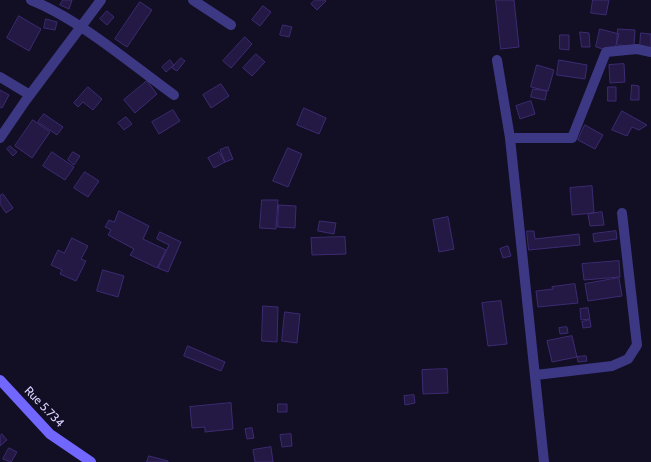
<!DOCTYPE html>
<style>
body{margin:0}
canvas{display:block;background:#120e24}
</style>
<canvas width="651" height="462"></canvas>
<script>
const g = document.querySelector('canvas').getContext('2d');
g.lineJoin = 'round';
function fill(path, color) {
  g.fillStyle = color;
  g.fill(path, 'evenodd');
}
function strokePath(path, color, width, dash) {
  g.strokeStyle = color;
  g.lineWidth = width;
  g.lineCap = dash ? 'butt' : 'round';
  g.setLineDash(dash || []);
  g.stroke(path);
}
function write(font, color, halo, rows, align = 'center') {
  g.font = font + ' Cabin,sans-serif';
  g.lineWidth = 3;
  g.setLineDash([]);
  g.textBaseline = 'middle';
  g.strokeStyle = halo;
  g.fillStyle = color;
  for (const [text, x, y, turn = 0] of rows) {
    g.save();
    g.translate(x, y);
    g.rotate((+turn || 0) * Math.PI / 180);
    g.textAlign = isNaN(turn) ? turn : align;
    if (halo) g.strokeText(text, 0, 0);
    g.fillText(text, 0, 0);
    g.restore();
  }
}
const building = new Path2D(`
 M63 0H72L69 9 60 5Z
 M315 0H325L326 1 317 10 311 4Z
 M496 0H514L519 47 501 49Z
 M593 0H609L606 15 591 13Z
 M140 2 152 10 127 47 115 39Z
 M263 6 271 12 260 26 252 20Z
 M107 11 114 17 107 25 100 19Z
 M19 16 41 29 29 51 7 38Z
 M46 19 57 22 55 30 44 28Z
 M283 25 292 27 289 37 280 35Z
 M600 29 619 34 614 52 596 47Z
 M618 29 635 30 634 46 617 45Z
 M580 32 589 33 590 47H582Z
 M641 33 651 34V48L640 47Z
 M560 35H569V50L560 49Z
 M245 37 252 44 231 68 223 61Z
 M256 54 265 62 252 76 243 68Z
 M181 58 185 61 177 71 172 68Z
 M170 60 174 65 166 72 162 67Z
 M559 60 587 65 585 79 557 75Z
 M624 64 625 82 610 83 609 65Z
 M537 65 554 70 548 91 531 87Z
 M147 81 157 94 135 113 124 100Z
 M221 84 229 96 211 108 203 95Z
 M632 85 639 86V100H631Z
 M88 87 102 99 93 110 83 102 78 107 74 103Z
 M608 87H616V101H608Z
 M533 89 547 91 545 100 531 97Z
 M0 90 9 95 2 108 0 107Z
 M531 101 535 114 520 119 516 106Z
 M304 108 326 118 319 134 297 125Z
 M173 110 180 121 159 134 152 122Z
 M622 111 647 125 639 130 632 127 627 136 612 130Z
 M44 114 63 127 57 135 38 122Z
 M126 117 132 124 124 130 118 123Z
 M33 120 50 132 32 158 15 146Z
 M585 125 603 135 595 149 578 140Z
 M10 146 17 152 13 156 7 149Z
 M228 147 233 159 225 162 220 150Z
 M288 148 302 154 288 187 273 181Z
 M52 152 74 167 65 180 43 166Z
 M73 152 80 156 74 165 68 160Z
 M219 152 225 162 214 168 208 158Z
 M85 172 99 181 88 197 74 188Z
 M592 186 594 213 572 215 570 188Z
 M3 194 13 208 6 213 0 204V196Z
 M262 200H278L276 229 260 228Z
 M279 205 296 206 295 228 278 227Z
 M119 211 149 226 143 239 166 250 157 268 130 255 134 249 108 235 111 230 105 227 109 220 114 222Z
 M602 212 604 225 590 226 588 214Z
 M448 217 454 249 439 252 433 220Z
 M320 221 336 223 334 234 318 231Z
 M527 231H534L535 239 579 234 580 245 529 250Z
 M616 231 617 239 594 242 593 234Z
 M160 232 181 242 168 272 158 268 169 245 157 239Z
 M345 237 346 254 312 255 311 238Z
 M72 238 88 246 81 259 86 261 76 281 60 274 62 270 51 265 58 250 64 253Z
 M508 246 511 256 503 258 500 249Z
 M619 261 620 277 584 280 582 264Z
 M103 270 124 276 118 297 97 291Z
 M619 278 622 296 588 301 585 284Z
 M575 284 578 303 538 307 536 291 553 289 552 287Z
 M501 301 507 344 488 346 482 303Z
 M263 306 278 307 277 342 262 341Z
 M588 308 590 319 581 320 580 309Z
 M285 312 300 314 297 343 282 341Z
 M590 320 591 327 583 328 582 322Z
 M567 327 568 333 560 334 559 328Z
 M572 336 577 357 552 362 547 341Z
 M188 346 225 362 221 371 184 356Z
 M586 356 587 361 578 362 577 357Z
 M447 369 448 393 423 394 422 370Z
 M414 395 415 403 405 405 404 396Z
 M231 403 233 429 205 432V427L192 428 190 407Z
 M278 404H287V412H278Z
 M252 428 254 438 247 439 245 429Z
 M2 434 7 440 0 446V436Z
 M291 434 292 446 282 447 280 435Z
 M271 447 273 462H255L253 450Z
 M9 448 17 452 11 462 3 459Z
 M149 456 168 461V462H147Z`);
const street = new Path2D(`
 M31 0C79 19 131 64 174 95
 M193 0 231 25
 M497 60 510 138 544 462
 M0 77 30 95
 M0 138 26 100 101 0
 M510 138H572L606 52 637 49 651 52
 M536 375 612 366 628 359 637 345 622 213`);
const secondary = new Path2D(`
 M0 380 50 434 91 462`);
const streetNames = [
 ["Rue 5.734",44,407,46]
];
fill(building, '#241945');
strokePath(building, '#3c2b72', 1);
strokePath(street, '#3d3884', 10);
strokePath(secondary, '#7167ff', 10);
write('12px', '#d7d0ff', '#120e24', streetNames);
</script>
